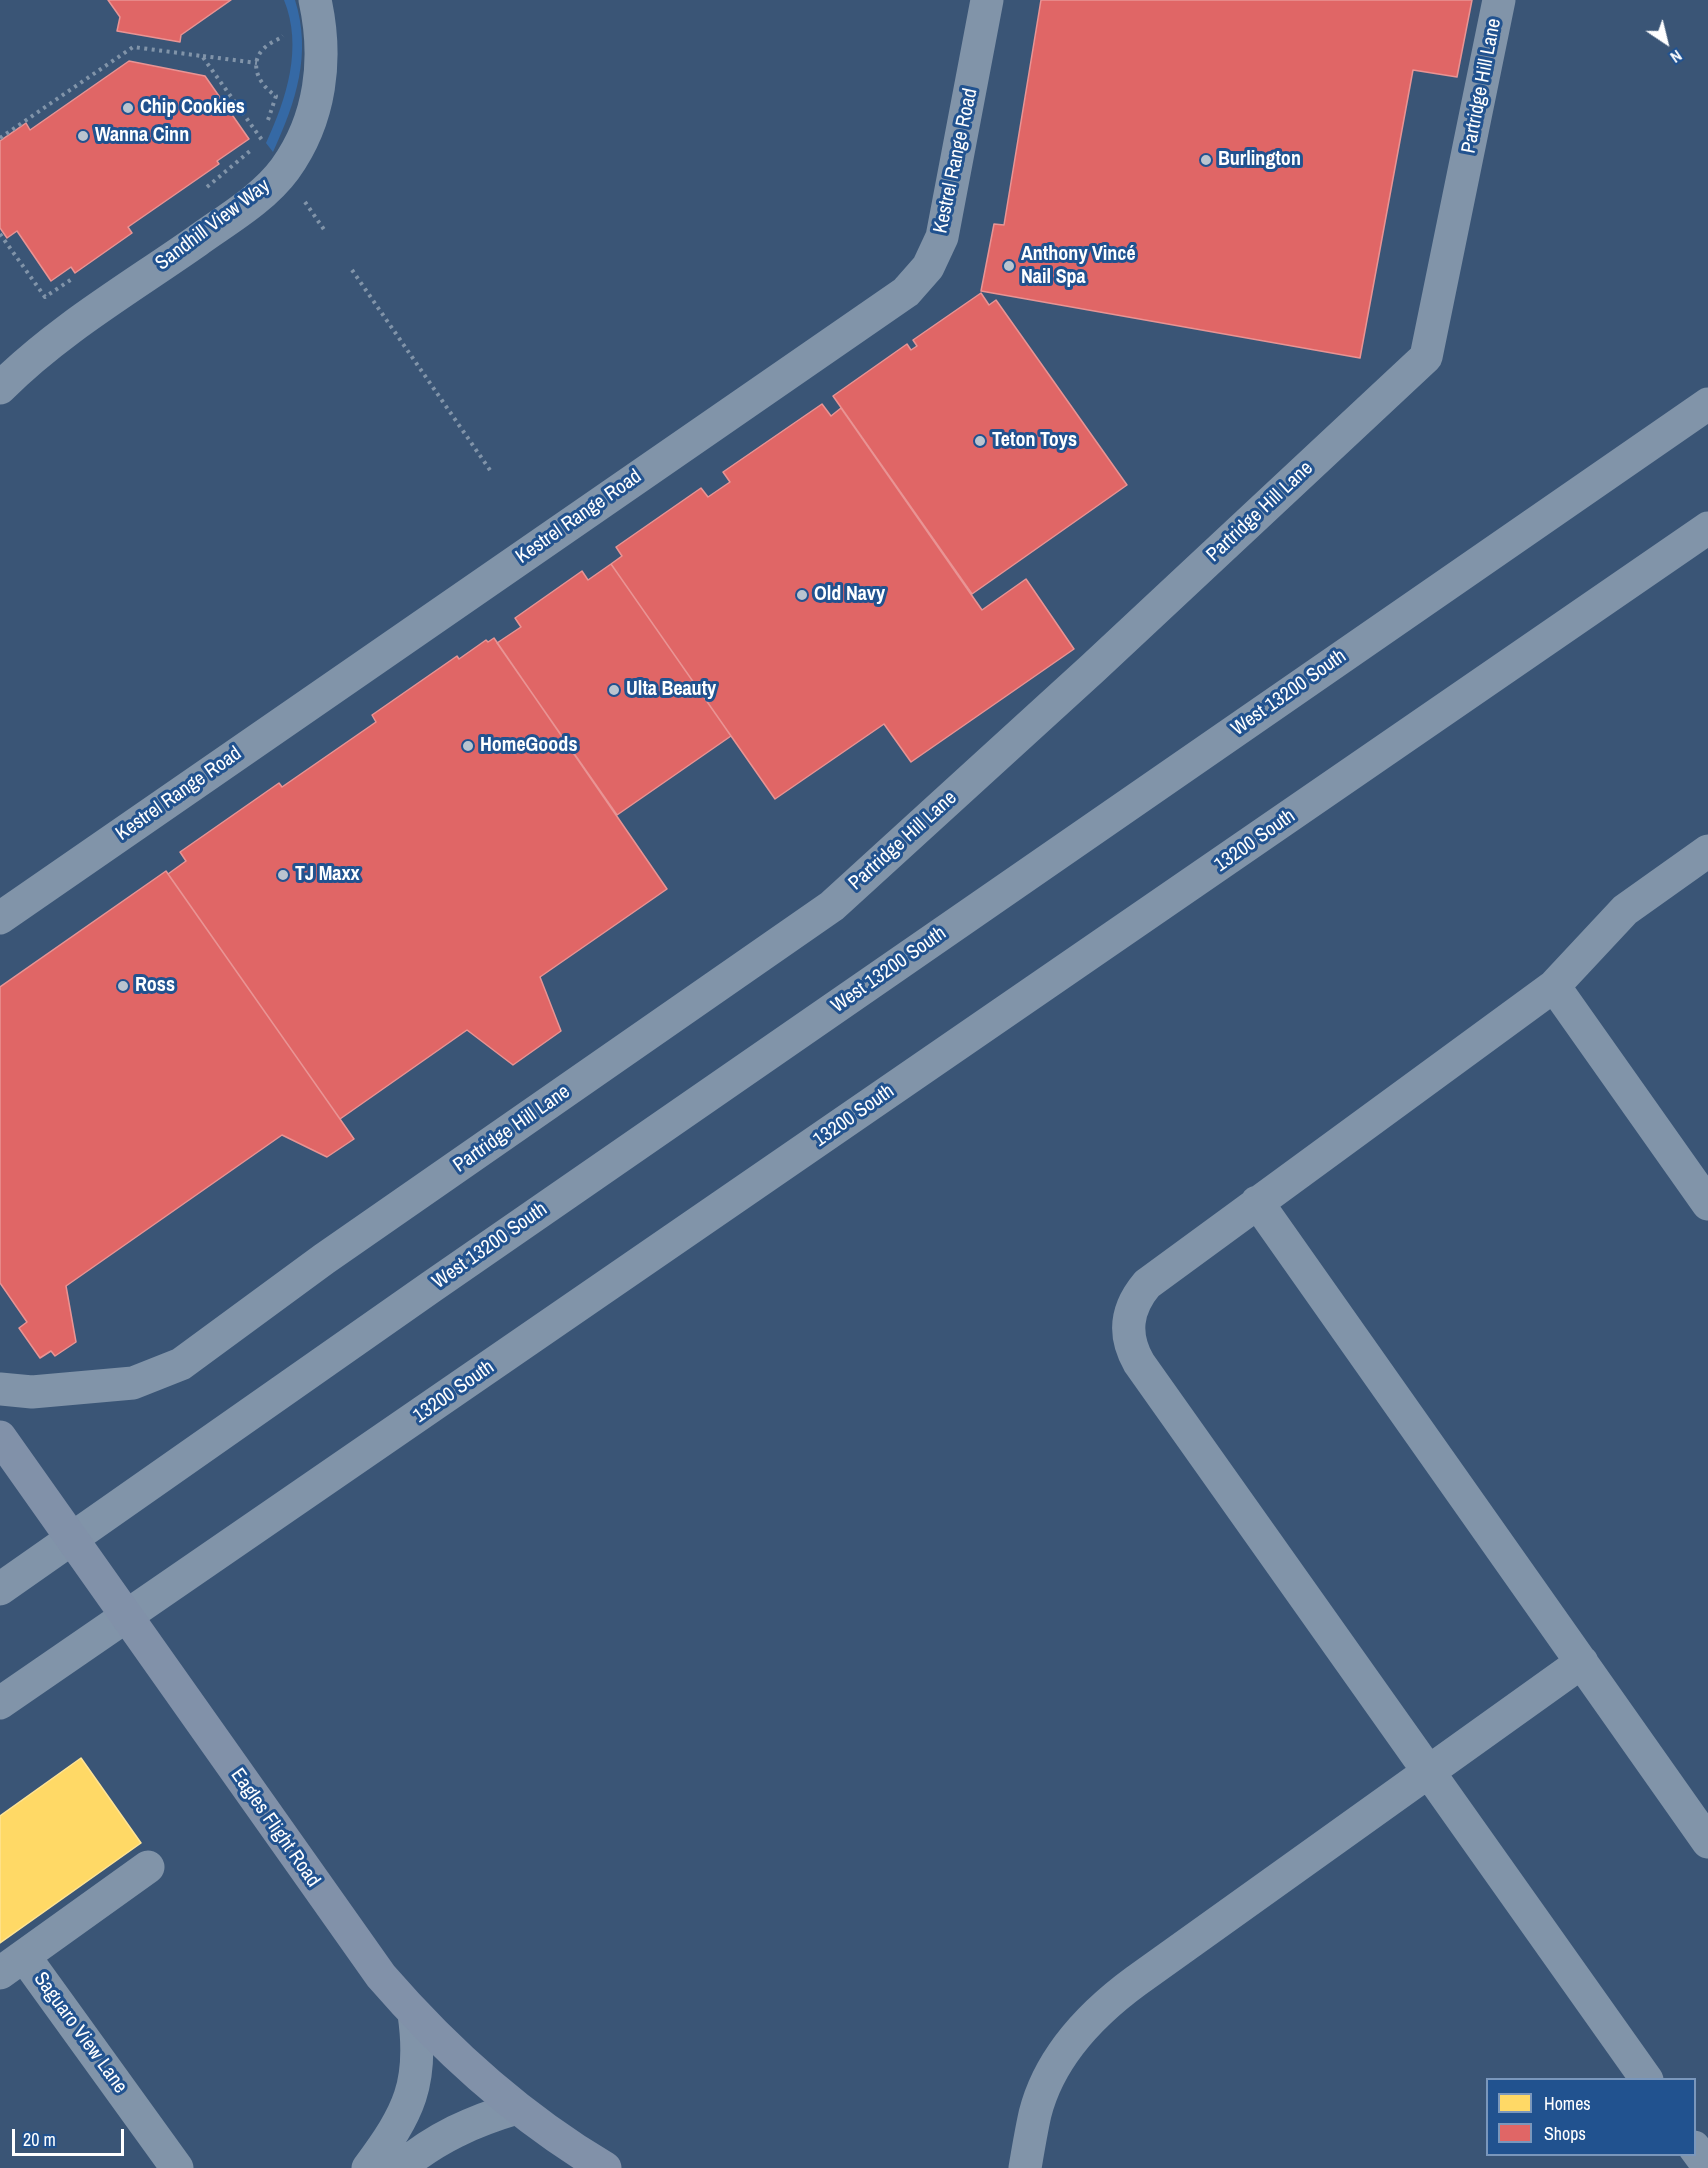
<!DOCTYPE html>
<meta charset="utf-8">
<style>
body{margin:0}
#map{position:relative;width:1708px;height:2168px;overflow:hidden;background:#3a5576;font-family:"Archivo Narrow",sans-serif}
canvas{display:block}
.legend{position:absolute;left:1486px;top:2078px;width:210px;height:78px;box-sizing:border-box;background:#21528f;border:2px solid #7a97bc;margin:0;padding:8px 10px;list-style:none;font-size:18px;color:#fff}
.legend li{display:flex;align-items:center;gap:12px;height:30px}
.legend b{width:30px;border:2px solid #7a97bc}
.north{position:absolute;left:1636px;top:12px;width:60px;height:60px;-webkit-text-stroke:4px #21528f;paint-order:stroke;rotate:145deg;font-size:16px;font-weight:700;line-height:24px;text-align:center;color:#fff}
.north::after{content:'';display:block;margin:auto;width:21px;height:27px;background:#fff;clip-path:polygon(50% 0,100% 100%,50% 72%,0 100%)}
.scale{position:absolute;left:12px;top:2129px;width:112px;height:27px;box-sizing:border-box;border:3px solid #fff;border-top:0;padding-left:8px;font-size:18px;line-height:21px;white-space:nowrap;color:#fff;-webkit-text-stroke:4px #21528f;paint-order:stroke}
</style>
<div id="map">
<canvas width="1708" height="2168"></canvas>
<ul class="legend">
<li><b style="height:16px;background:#ffd966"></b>Homes</li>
<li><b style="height:16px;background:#e06666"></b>Shops</li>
</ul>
<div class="north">N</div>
<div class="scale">20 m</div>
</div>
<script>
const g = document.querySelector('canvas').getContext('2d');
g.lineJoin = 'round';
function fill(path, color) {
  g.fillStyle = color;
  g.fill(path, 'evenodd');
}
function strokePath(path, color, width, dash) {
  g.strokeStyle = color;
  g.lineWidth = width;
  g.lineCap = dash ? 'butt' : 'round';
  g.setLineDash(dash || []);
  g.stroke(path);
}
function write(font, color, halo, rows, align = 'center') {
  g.font = font + ' "Archivo Narrow",sans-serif';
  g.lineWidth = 6;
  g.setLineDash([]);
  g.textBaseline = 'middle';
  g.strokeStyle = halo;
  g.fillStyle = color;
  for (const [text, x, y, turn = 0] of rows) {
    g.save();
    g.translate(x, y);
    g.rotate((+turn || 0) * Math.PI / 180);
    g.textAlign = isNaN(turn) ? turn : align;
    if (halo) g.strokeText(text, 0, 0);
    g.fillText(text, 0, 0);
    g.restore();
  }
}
const green = new Path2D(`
 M284 0H295C312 54 296 102 273 152L266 143C287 98 303 47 284 0Z`);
const homes = new Path2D(`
 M81 1758 141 1843 0 1943V1816Z`);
const shops = new Path2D(`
 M108 0H231L181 35 180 42 117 31 120 17Z
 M1041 0H1472L1457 77 1413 70 1360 358 981 291 994 224 1004 225Z
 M129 61 205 76 249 139 217 161 219 164 128 227 132 233 75 273 71 267 51 281 17 231 7 238 0 228V141L26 123 30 130Z
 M981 293 989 305 996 300 1127 485 972 594 833 396 907 344 911 350 917 346 913 340Z
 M822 404 831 416 841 408 982 610 1026 579 1074 649 911 762 884 724 775 799 611 564 622 556 616 547 701 488 708 497 730 482 723 472Z
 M611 564 731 736 617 815 497 643 521 627 515 618 582 571 588 580Z
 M494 638 667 889 540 977 561 1031 513 1065 467 1030 340 1119 168 874 186 861 180 852 279 783 282 787 376 722 372 715 457 656 459 659 486 640 488 642Z
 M166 871 354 1139 327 1157 282 1135 66 1286 76 1342 55 1356 51 1351 40 1358 19 1328 27 1322 0 1283V987Z`);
const path = new Path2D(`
 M203 56 257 63
 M268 120 276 96C256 83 246 58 271 43 275 40 280 39 283 36
 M0 138 133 47 202 56 262 140
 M207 187 250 151
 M305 202 325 231
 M0 234 45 297 72 279
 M352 270 492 473`);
const minor = new Path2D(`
 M0 388C58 330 130 288 197 241 226 220 263 199 285 169 321 119 328 59 315 0
 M0 918 906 292 928 267 942 237 987 0
 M1554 986 1708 1204
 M1257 1202 1708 1842
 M0 1389 32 1392 133 1383 181 1364 324 1259 832 906 1093 668 1426 357 1499 0
 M0 1589 431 1287 1708 404
 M0 1703 1708 528
 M24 1956 177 2168
 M0 1973 148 1867
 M1647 2080 1139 1363C1123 1335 1126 1309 1147 1284L1554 986 1625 910 1708 851
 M1694 2147 1708 2166
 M368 2168C409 2113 424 2083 414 2014
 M400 2168C435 2138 473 2121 517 2108
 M1025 2168C1028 2150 1031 2132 1035 2114 1049 2058 1091 2014 1136 1981L1582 1662`);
const major = new Path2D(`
 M0 1437 381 1976C446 2051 519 2117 605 2168`);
const markers = [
 [128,108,6,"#bac4cf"],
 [83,136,6,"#bac4cf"],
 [1206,160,6,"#bac4cf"],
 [1009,266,6,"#bac4cf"],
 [980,441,6,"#bac4cf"],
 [802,595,6,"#bac4cf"],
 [614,690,6,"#bac4cf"],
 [468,746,6,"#bac4cf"],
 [283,875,6,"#bac4cf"],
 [123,986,6,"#bac4cf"]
];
const streetNames = [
 ["Partridge Hill Lane",1482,86,-79],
 ["Kestrel Range Road",956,161,-78],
 ["Sandhill View Way",213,225,-37],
 ["Partridge Hill Lane",1260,512,-43],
 ["Kestrel Range Road",579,517,-35],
 ["West 13200 South",1289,693,-35],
 ["Kestrel Range Road",179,794,-35],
 ["Partridge Hill Lane",903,841,-42],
 ["13200 South",1255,841,-35],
 ["West 13200 South",889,970,-35],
 ["13200 South",854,1116,-35],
 ["Partridge Hill Lane",512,1129,-35],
 ["West 13200 South",490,1246,-35],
 ["13200 South",454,1392,-35],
 ["Eagles Flight Road",275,1828,55],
 ["Saguaro View Lane",80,2033,54]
];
const poiNames = [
 ["Chip Cookies",140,108],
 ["Wanna Cinn",95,136],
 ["Burlington",1218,160],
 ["Anthony Vincé",1021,255],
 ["Nail Spa",1021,278],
 ["Teton Toys",992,441],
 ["Old Navy",814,595],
 ["Ulta Beauty",626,690],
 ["HomeGoods",480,746],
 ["TJ Maxx",295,875],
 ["Ross",135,986]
];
fill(green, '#3569a5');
fill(homes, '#ffd966');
strokePath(homes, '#ffe494', 1.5);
fill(shops, '#e06666');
strokePath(shops, '#e99494', 1.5);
strokePath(path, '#8194a9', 4, [3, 4.5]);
strokePath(minor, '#8194a9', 33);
strokePath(major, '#8191a9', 33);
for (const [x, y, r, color] of markers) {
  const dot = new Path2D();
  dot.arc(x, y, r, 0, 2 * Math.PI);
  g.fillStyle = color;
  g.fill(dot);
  strokePath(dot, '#21528f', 2);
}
write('20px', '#fff', '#21528f', streetNames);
write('bold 20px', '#fff', '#21528f', poiNames, 'left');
</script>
